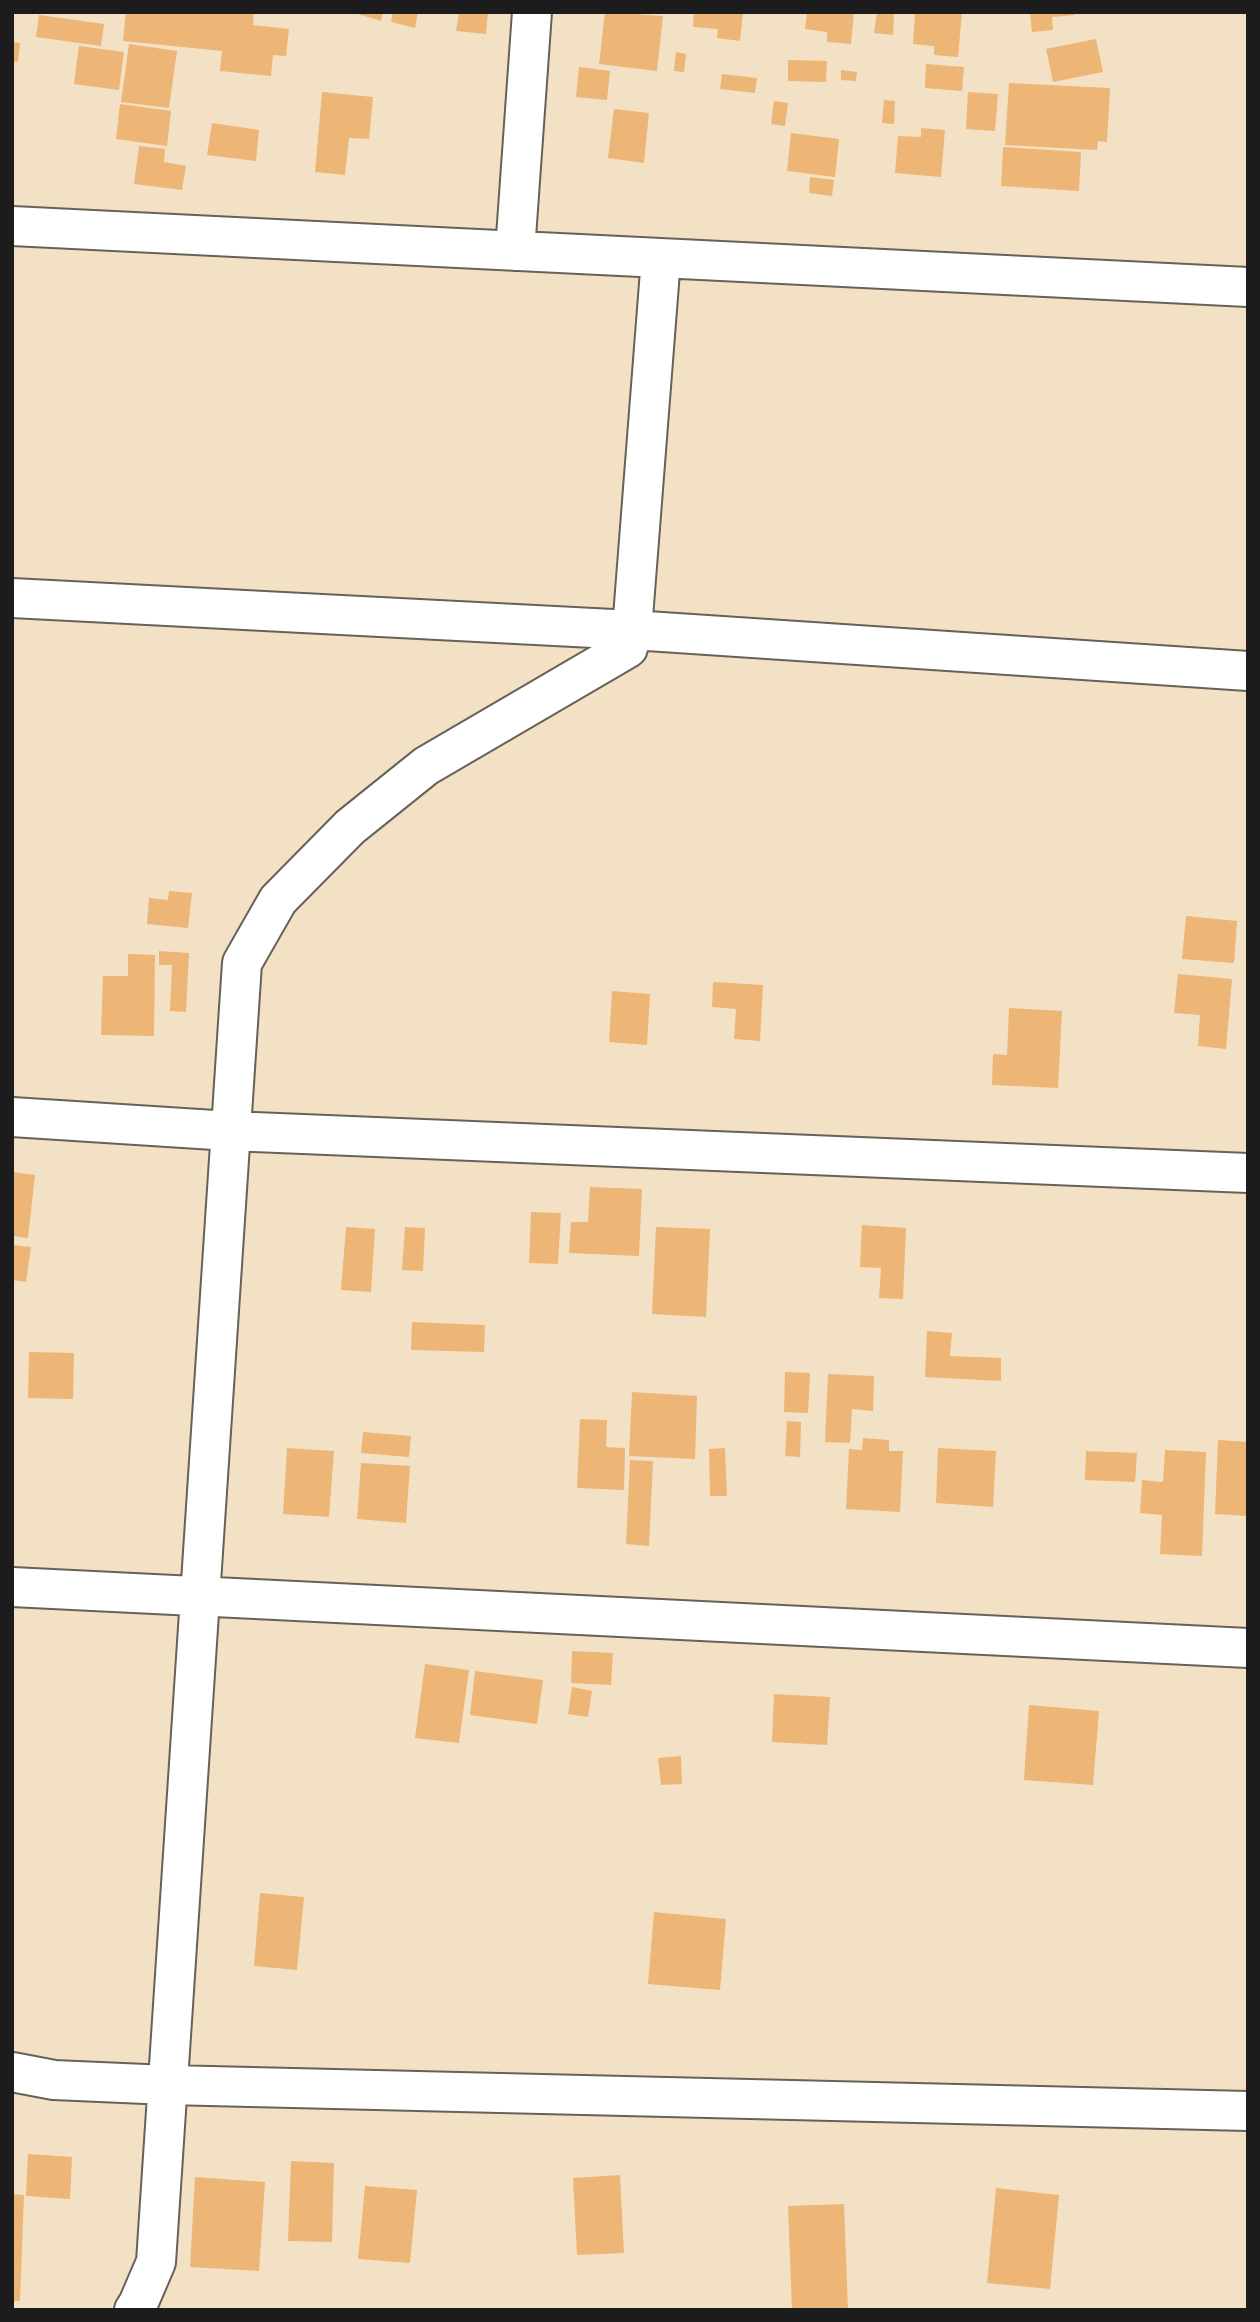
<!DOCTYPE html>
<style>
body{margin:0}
#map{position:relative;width:1260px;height:2322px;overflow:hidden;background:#f3e1c6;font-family:Alegreya,serif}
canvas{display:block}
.frame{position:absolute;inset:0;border:14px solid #1c1c1c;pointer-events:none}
</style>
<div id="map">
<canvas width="1260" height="2322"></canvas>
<div class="frame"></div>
</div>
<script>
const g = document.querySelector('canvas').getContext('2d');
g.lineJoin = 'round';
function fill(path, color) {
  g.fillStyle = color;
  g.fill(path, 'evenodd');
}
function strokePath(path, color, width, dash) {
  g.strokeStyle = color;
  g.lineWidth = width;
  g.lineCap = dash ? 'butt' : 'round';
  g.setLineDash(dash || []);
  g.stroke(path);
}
const building = new Path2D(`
 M126 12H254L253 25 289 29 286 56 273 55 271 76 220 71 222 51 123 41Z
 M351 12H383L381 21Z
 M393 12H418L415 28 391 22Z
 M459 12H488L486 34 456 31Z
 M605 12 663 16 657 71 599 64Z
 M694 12H743L740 41 717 38 718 29 693 27Z
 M807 12H854L851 44 827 42V32L805 29Z
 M877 12 894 14 893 35 874 33Z
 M915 12H962L958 57 934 55V46L913 44Z
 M1030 12H1075V15L1052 17 1053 30 1032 32Z
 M39 15 104 24 101 46 36 37Z
 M1096 39 1103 72 1053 82 1046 49Z
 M12 42 20 43 18 62 12 61Z
 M129 44 177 51 169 108 121 102Z
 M79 46 124 52 119 90 74 84Z
 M676 52 686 54 684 72 674 71Z
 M788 60 827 61 826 82 788 81Z
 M926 64 964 67 962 91 925 88Z
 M579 67 610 71 607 100 576 97Z
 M841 70 857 72 856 81 841 80Z
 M722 74 757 78 755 93 720 89Z
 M1009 83 1110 88 1107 142 1098 141 1097 150 1005 145Z
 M322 92 373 97 369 139 349 138 345 175 315 172Z
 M968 92 998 94 995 131 966 129Z
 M884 100 895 101 894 124 882 123Z
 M774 101 788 103 785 126 771 124Z
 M120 104 171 111 167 146 116 139Z
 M614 109 649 113 644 163 608 158Z
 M212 123 259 130 256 161 207 155Z
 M921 128 945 130 941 177 895 173 898 136 921 137Z
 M791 133 839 139 835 177 787 171Z
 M139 146 165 149 164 162 186 166 182 190 134 184Z
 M1003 147 1081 152 1079 191 1001 186Z
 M810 177 834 180 832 196 809 193Z
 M169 891 192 893 188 928 147 924 149 898 168 900Z
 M1186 916 1237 921 1234 963 1182 959Z
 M159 951 189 953 186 1012 170 1011 172 965H159Z
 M128 954 155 955 154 1036 101 1035 103 976H128Z
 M1178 974 1232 979 1226 1049 1198 1046 1200 1015 1174 1013Z
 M713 982 763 985 760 1041 734 1039 736 1009 712 1007Z
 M612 991 650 994 647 1045 609 1042Z
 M1009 1008 1062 1011 1058 1088 992 1085 993 1054 1007 1055Z
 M12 1172 35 1175 28 1238 12 1236Z
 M590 1187 642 1189 639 1256 569 1253 571 1222H588Z
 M531 1212 561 1213 558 1264 529 1263Z
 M862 1225 906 1228 903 1299 879 1298 881 1268 860 1267Z
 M346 1227 375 1229 371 1292 341 1290Z
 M405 1227 425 1228 423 1271 402 1270Z
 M656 1227 710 1229 706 1317 652 1314Z
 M12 1245 31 1247 26 1282 12 1280Z
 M412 1322 485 1325 484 1352 411 1350Z
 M927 1331 952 1333 950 1356 1001 1358V1381L925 1377Z
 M29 1352 74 1353 73 1399 28 1398Z
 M785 1372 810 1373 808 1413 784 1412Z
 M828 1374 874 1376 873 1411 852 1409 850 1443 825 1442Z
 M632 1392 697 1396 695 1459 629 1456Z
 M580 1419 607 1420 606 1447 625 1448 624 1490 577 1488Z
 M787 1421 801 1422 800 1457 785 1456Z
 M363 1432 411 1436 409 1457 361 1453Z
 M863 1438 889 1440V1451H903L900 1512 846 1509 849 1449 862 1450Z
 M1218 1440 1248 1442V1516L1215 1514Z
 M287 1448 334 1451 329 1517 283 1514Z
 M725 1448 727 1496H710L709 1449Z
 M938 1448 996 1451 993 1507 936 1503Z
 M1165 1450 1206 1452 1202 1556 1160 1554 1162 1515 1140 1513 1142 1480 1163 1482Z
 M1086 1451 1137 1453 1135 1482 1085 1480Z
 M630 1460 653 1461 649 1546 626 1544Z
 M361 1463 410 1466 406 1523 357 1519Z
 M572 1651 613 1653 611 1685 571 1683Z
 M425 1664 469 1670 459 1743 415 1738Z
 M475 1671 543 1680 537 1724 470 1715Z
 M572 1687 592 1691 588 1717 568 1714Z
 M774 1694 830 1697 827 1745 772 1742Z
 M1029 1705 1099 1711 1093 1785 1024 1780Z
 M681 1756 682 1784 661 1785 658 1758Z
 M260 1893 304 1897 297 1970 254 1966Z
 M654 1912 726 1919 720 1990 648 1984Z
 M28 2154 72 2157 70 2199 26 2196Z
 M291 2161 334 2163 332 2242 288 2241Z
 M620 2175 624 2253 577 2255 573 2178Z
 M195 2177 265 2182 259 2271 190 2267Z
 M365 2186 417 2190 410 2263 358 2259Z
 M996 2188 1059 2195 1050 2289 987 2283Z
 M12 2194 24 2195 20 2301H12Z
 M844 2204 848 2310H792L788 2206Z`);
const minor = new Path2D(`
 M12 226 1248 287
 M515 251 532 12
 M12 598 632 630 1248 671
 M12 1117 230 1131 1248 1173
 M12 1587 1248 1648
 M12 2072 54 2080 168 2085 1248 2111
 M134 2310 138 2304 156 2262 242 963 278 900 350 827 426 766 628 648 632 630 661 258`);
fill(building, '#edb576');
strokePath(minor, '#676158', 42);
strokePath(minor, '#fff', 38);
</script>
